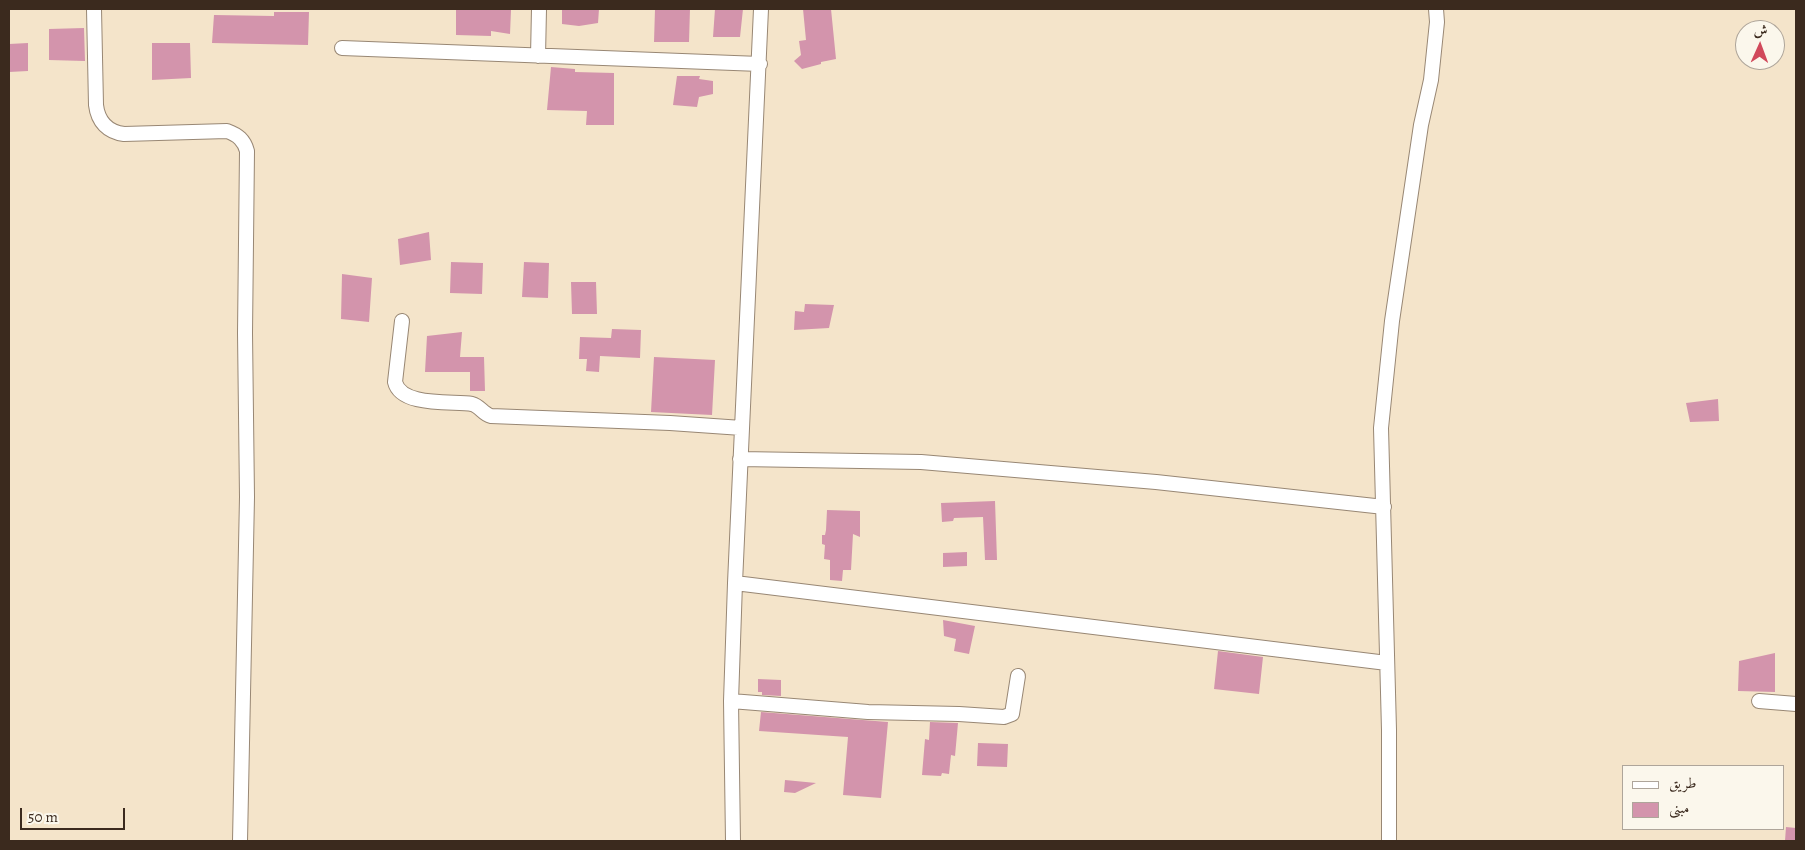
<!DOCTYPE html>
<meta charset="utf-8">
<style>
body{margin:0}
#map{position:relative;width:1805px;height:850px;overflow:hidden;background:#f4e4ca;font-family:Alegreya,Amiri,serif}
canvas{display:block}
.frame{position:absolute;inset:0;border:10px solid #3b2a1e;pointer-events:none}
.legend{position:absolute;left:1622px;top:765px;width:162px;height:65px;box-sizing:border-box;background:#fbf7ec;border:1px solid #aea59a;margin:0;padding:6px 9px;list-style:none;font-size:15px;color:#3b2a1e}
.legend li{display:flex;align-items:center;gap:10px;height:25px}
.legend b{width:25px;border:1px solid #aea59a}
.north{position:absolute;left:1735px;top:20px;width:50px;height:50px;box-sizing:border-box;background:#fbf7ec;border:1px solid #aea59a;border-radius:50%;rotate:2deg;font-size:14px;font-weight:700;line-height:20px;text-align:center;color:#3b2a1e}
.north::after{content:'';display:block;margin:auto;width:18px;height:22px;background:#d1495b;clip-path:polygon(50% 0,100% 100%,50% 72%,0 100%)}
.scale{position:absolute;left:20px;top:808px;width:105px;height:22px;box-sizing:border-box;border:2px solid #3b2a1e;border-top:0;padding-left:6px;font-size:15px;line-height:18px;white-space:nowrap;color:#3b2a1e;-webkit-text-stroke:4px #fbf7ec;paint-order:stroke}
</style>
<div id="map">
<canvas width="1805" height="850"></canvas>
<div class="frame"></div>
<ul class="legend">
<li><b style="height:6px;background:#fff"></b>طريق</li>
<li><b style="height:14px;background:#d394ac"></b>مبنى</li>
</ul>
<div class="north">ش</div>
<div class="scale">50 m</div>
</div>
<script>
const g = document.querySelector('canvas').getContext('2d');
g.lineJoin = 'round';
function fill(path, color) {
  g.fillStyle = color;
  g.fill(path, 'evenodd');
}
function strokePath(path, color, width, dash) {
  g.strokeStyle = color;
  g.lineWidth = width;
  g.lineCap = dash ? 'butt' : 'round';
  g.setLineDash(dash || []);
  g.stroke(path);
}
const building = new Path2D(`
 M456 9 511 10 510 34 491 31V36L456 35Z
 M562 9H599L598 23 579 26 562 24Z
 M655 9H690L689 42H654Z
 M715 9H743L740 37H713Z
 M803 9H831L836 59 821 62V64L802 69 794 61 801 55 799 41 806 40Z
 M274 12H309L308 45 212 43 214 15 274 16Z
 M84 28 85 61 49 60V29Z
 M28 43V71L9 72V44Z
 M152 43H190L191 78 152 80Z
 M551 67 575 69V72L614 73V125H586L587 111 547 110Z
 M677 76H700L699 79 713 81V94L699 97 697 107 673 105Z
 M429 232 431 260 400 265 398 239Z
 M451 262 483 263 482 294 450 293Z
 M524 262 549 263 548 298 522 297Z
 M342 274 372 278 369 322 341 319Z
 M571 282H596L597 314H572Z
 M805 304 834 305 829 328 794 330 795 311 804 312Z
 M612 329 641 330 640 358 600 356 599 372 586 371 587 359H579L580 337 611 338Z
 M462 332 460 357H484L485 391H470V372H425L427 336Z
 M654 357 715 360 712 415 651 412Z
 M1718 399 1719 421 1690 422 1686 403Z
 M995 501 997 560H985L983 517 954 518 953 521 942 522 941 503Z
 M827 510 860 511V537L853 534 851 570H843L842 581 830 580V560L824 559 825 545 822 544V535H825L826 530Z
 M967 552V566L943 567V553Z
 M943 620 975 626 969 654 954 651 956 639 944 636Z
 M1218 651 1263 657 1259 694 1214 689Z
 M1775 653V692L1738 691 1739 661Z
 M758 679 781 680V696L762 695V692H758Z
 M761 712 888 722 881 798 843 795 848 737 759 731Z
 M930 722 958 723 955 756 951 755 949 774 942 773 941 776 922 775 925 739 929 740Z
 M978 743 1008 744 1007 767 977 766Z
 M785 780 816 783 795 793 784 792Z
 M1786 827 1796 828V841H1785Z`);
const minor = new Path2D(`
 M94 9 96 105C98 122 108 132 124 134L227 131C238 135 244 140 247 151L245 333 247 497 240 841
 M342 48 760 64
 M538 56 539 9
 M402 321 395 382C401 407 452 401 472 404 480 406 483 414 491 416L670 423 742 428
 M740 459 921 462 1156 482 1384 507
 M735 583 1387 663
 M731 701 868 712 959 714 1004 717 1012 714 1018 676
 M1759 701 1796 704
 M733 841 731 701 735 583 761 9
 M1389 841V730L1381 428 1392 321 1421 125 1431 80 1437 22 1436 9`);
fill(building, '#d394ac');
strokePath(minor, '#988774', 16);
strokePath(minor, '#fff', 14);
</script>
